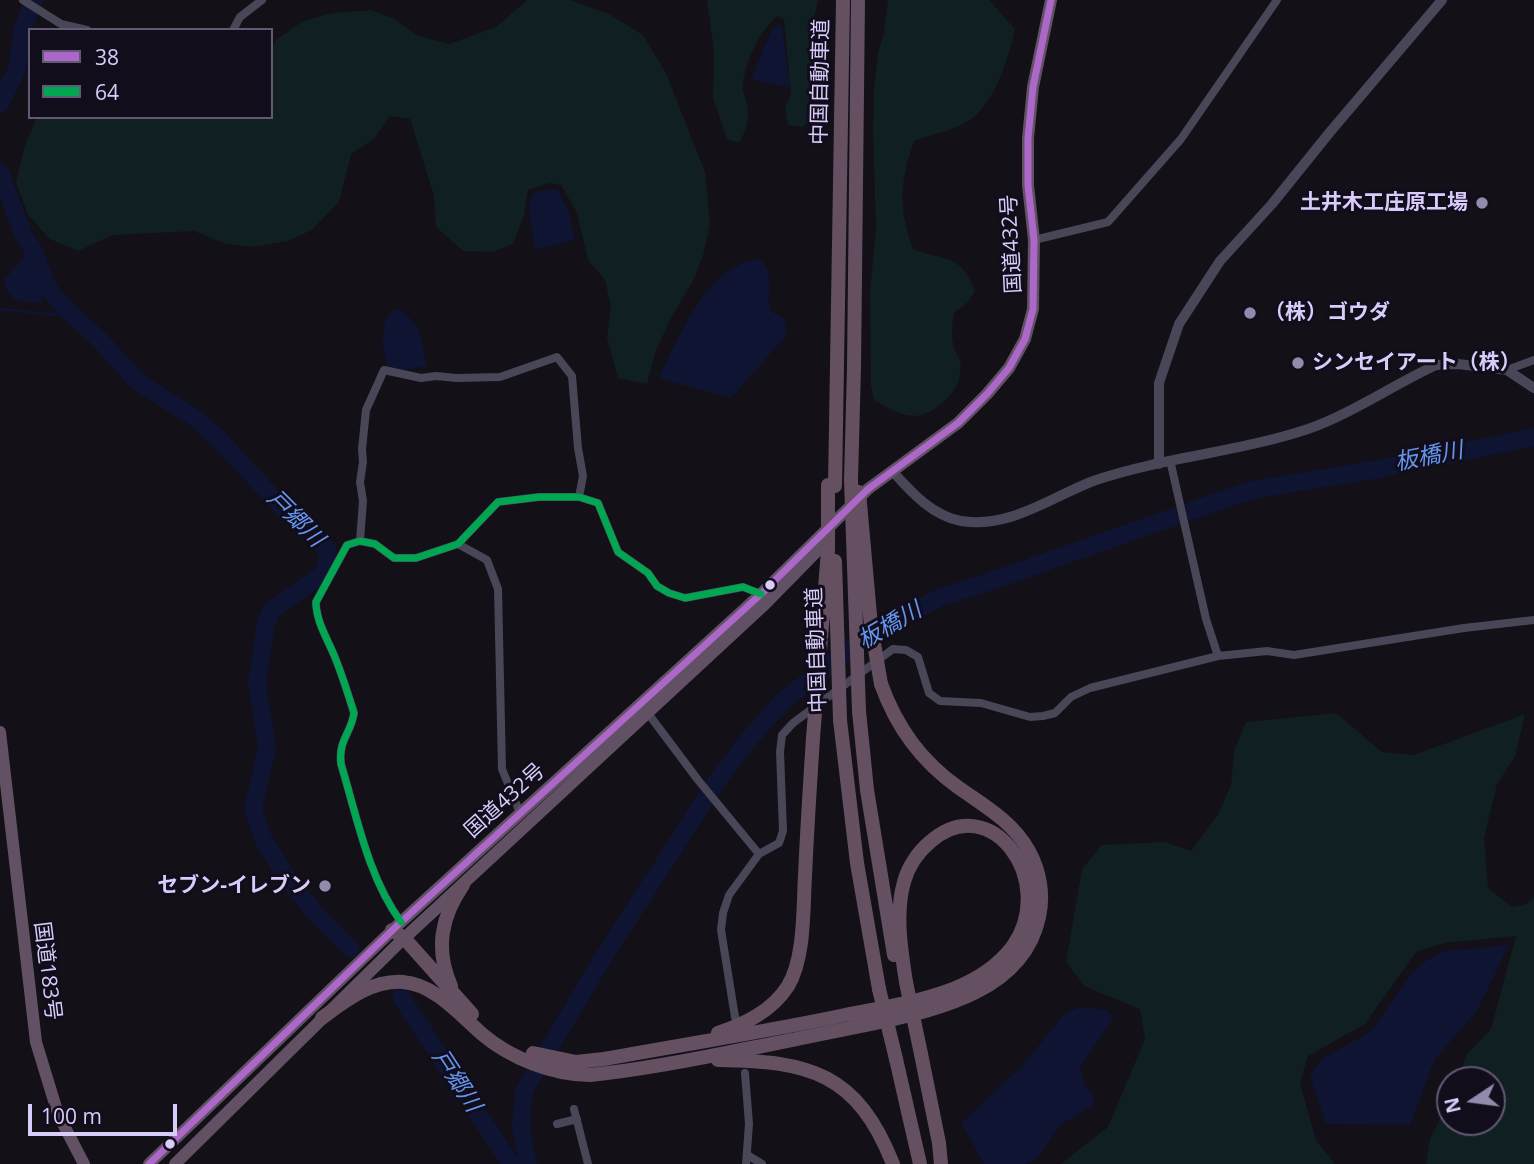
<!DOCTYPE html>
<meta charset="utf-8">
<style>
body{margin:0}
#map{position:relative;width:1534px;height:1164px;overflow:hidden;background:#131018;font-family:"Open Sans",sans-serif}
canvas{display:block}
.legend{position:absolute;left:28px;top:28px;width:245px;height:91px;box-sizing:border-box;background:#120d1b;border:2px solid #625974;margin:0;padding:9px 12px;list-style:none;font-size:21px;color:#d9ccfa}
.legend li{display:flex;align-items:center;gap:14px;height:35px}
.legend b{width:35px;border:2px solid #625974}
.north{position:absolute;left:1436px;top:1066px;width:70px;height:70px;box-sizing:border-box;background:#120d1b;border:2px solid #625974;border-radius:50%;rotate:257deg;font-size:19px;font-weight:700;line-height:28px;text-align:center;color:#d9ccfa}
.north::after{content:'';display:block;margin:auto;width:24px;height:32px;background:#948aab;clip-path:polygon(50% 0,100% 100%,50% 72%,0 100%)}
.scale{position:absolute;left:28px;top:1104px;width:149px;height:32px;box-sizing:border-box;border:4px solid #d9ccfa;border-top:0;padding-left:9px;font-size:21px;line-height:24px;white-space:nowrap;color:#d9ccfa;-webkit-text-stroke:5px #120d1b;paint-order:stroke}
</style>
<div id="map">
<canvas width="1534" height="1164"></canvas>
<ul class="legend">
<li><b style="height:9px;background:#ac68c9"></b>38</li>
<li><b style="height:9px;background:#00a651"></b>64</li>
</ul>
<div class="north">N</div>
<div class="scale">100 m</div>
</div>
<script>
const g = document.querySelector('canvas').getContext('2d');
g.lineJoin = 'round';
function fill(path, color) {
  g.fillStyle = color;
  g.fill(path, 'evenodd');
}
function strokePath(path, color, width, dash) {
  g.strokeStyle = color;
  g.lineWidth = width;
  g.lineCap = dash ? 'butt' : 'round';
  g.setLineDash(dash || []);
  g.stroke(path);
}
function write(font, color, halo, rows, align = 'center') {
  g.font = font + ' "Open Sans","Noto Sans JP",sans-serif';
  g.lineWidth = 6;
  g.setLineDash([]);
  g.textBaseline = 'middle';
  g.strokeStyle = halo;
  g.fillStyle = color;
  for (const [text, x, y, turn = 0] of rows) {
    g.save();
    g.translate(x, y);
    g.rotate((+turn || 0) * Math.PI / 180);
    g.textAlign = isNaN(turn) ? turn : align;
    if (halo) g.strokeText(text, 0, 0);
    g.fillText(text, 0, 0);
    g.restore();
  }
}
const green = new Path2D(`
 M527 0H570L609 14 643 35 666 73 705 172 710 224 703 256 693 281 672 316 656 350 647 384 618 378 607 337 611 307 605 280 588 260 577 213 561 185 549 183 528 190 524 215 513 244 492 252 463 251 436 227 434 196 410 119 390 116 374 139 351 154 339 202 312 230 288 241 252 247 226 244 194 231 113 235 78 251 50 239 28 215 16 182 25 145 37 117H271V51L276 40 303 21 333 13 371 10 393 18 416 35 449 44 496 27Z
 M707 0H818L809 41 819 76 822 104 816 118 802 127 788 125 785 108 791 94 784 20 777 16C760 31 745 62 743 85 742 90 745 96 746 101 751 117 747 129 739 143L727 139 713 98 714 50Z
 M888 0H989L1015 29C1009 58 993 109 965 123 950 131 930 135 914 141 900 182 898 207 913 249 946 262 960 252 975 291L968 302 954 313C951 332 950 345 961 361 960 368 960 377 958 383 951 398 932 415 915 416 901 416 886 407 874 400L871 386 870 292 876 228 873 130 874 90 878 52 884 33Z
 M1336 713 1382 752 1414 755 1525 714 1515 757 1497 784 1484 838 1488 888 1512 907 1526 904 1534 897V1164H1426L1430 1139 1450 1099V1122H1492V1080H1457L1468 1053 1491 1029 1516 936 1444 943 1416 952 1365 1024 1308 1056 1300 1083 1316 1140 1335 1164H1061L1108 1127 1145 1039 1140 1009 1084 986 1066 962 1082 869 1102 845 1164 842 1191 851 1219 813 1231 785 1234 751 1246 722Z`);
const water = new Path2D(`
 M782 26 790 88 751 79 773 27Z
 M551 189 557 190 568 209 575 240 535 250C534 239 524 200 534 193 538 191 546 190 551 189Z
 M27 253 40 285 50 299 45 296 41 299 45 304C23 300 8 305 4 280Z
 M759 259C776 271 766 293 770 311L785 319 786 336 731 398 668 381 659 377C679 336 708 264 759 259Z
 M397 308C423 324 421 339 427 366L390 373C383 354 376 320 397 308Z
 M1509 945 1477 1011 1435 1059 1410 1125 1326 1124 1310 1075 1323 1058 1370 1032 1415 969 1427 960 1444 951Z
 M1081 1007 1108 1010 1113 1019 1080 1067 1085 1085 1094 1097 1093 1105 1059 1126 1038 1158 1025 1164H984L961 1123 1021 1067 1065 1013Z`);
const stream = new Path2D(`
 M0 309 75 317`);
const river = new Path2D(`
 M0 104 17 69 23 28 34 0
 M0 172 23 234 34 252 48 288 60 303 100 340 137 381 195 418 219 439 286 512 327 549 328 561 322 575 272 610 266 623 257 682 267 749 253 809 263 839 289 881 318 916 351 949
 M401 997 511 1164
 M528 1164 521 1128 524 1091 603 958 717 781 750 738 783 701 874 631 941 597 991 581 1251 490 1374 470 1534 437`);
const minor = new Path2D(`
 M23 0 61 24 87 30
 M233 30 240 17 262 0
 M1034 240 1108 222 1181 139 1277 0
 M1507 370 1534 360
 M1170 460 1206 619 1218 656
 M360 541 363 501 360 482 363 462 362 449 366 410 384 370 421 378 436 376 456 378 500 377 557 357 572 376 578 448 583 476 579 497
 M458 544 487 560 498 589 502 769 520 813
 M647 712 698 780 759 854
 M401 922C368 877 357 817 341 764 338 740 351 734 354 713 348 694 342 674 334 655 327 638 316 621 316 602L347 545 360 541 375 544 394 558H416L458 544 498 502 539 497H579L598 503 618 552 648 573 657 586 669 593 685 598 743 587 761 594
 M735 1017 721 930 723 913 729 895 759 854 779 843 783 831 780 752 782 735 793 723 893 649 906 650 918 657 929 693 940 701 981 703 1030 717 1043 716 1055 713 1071 697 1090 688 1218 656 1267 651 1294 655 1464 628 1534 620
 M745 1073 749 1124 746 1164
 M574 1109 588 1164
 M557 1124 577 1119
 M749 1156 762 1164`);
const tertiary = new Path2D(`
 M1159 464V383L1179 324 1220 261 1272 204 1330 132 1442 0
 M894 473C912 493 933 516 961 521 1011 529 1052 496 1096 480 1165 457 1239 452 1308 429 1351 414 1393 385 1436 365L1458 364 1507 370 1534 388`);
const trunk = new Path2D(`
 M0 732 36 1042 58 1114 84 1164
 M149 1164 401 922 761 594 868 489 958 423 987 394 1009 368 1025 339 1033 309 1034 240 1028 185V138L1033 87 1051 0
 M175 1164 399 943 765 604 820 548`);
const motorway = new Path2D(`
 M851 480 854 367 858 0
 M835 486 843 0
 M859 711 867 790 894 955
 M840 720 857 863 879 989
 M392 930 404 938 472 1014
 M451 986C435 949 441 917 463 885
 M322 1018C345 1001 371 980 403 982 434 984 460 1015 482 1034 510 1058 553 1075 590 1075 649 1069 708 1056 767 1045 802 1038 836 1031 871 1024 934 1010 1023 993 1039 917 1044 895 1040 871 1029 851 1013 822 985 806 959 788 921 761 897 728 881 684
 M718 1033C745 1024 772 1011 788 986 805 958 803 908 805 876 807 830 810 784 813 738
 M533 1053 576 1062 604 1059C685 1044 765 1032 845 1015 881 1008 919 1002 953 989 976 980 998 966 1013 946 1058 881 991 788 930 842 918 852 908 867 904 882 895 913 901 950 906 982
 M921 1054 939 1143 941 1164
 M896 1059 920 1164
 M718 1060C810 1061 857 1073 893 1164`);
const motorwayBridge = new Path2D(`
 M851 480 859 711
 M859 492 871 626 881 684
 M835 561 840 720
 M813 738 828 550V485
 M906 982 921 1054
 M879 989 896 1059`);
const bus1 = new Path2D(`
 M149 1164 401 922 761 594 868 489 958 423 987 394 1009 368 1025 339 1033 309 1034 240 1028 185V138L1033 87 1051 0`);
const bus2 = new Path2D(`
 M401 922C368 877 357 817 341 764 338 740 351 734 354 713 348 694 342 674 334 655 327 638 316 621 316 602L347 545 360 541 375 544 394 558H416L458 544 498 502 539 497H579L598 503 618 552 648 573 657 586 669 593 685 598 743 587 761 594`);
const markers = [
 [1482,203,7,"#948aab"],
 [1250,313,7,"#948aab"],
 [1298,363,7,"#948aab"],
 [770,585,6,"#d9ccfa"],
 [325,886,7,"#948aab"],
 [170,1144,6,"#d9ccfa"]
];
const streetNames = [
 ["中国自動車道",821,82,-89],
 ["国道432号",1012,244,-93],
 ["中国自動車道",817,650,-92],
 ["国道432号",505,801,-42],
 ["国道183号",47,971,83]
];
const poiNames = [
 ["土井木工庄原工場",1468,203],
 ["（株）ゴウダ",1264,313,"left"],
 ["シンセイアート（株）",1312,363,"left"],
 ["セブン-イレブン",311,886]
];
const waterNames = [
 ["板橋川",1429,457,-11],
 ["戸郷川",295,519,45],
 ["板橋川",890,626,-30],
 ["戸郷川",456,1081,57]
];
fill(green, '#101f22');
fill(water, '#0e1431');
strokePath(stream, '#0e1431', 2.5);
strokePath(river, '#0e1431', 18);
strokePath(minor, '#494657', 8);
strokePath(tertiary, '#494657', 10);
strokePath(trunk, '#625065', 12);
strokePath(motorway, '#655061', 14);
strokePath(motorwayBridge, '#655061', 14);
strokePath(bus1, '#ac68c9', 7);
strokePath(bus2, '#00a651', 7);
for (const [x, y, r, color] of markers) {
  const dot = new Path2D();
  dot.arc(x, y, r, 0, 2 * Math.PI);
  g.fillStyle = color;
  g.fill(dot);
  strokePath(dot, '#120d1b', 2.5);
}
write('21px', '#d9ccfa', '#120d1b', streetNames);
write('bold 21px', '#d9ccfa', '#120d1b', poiNames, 'right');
write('italic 23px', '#6496ef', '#120d1b', waterNames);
</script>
